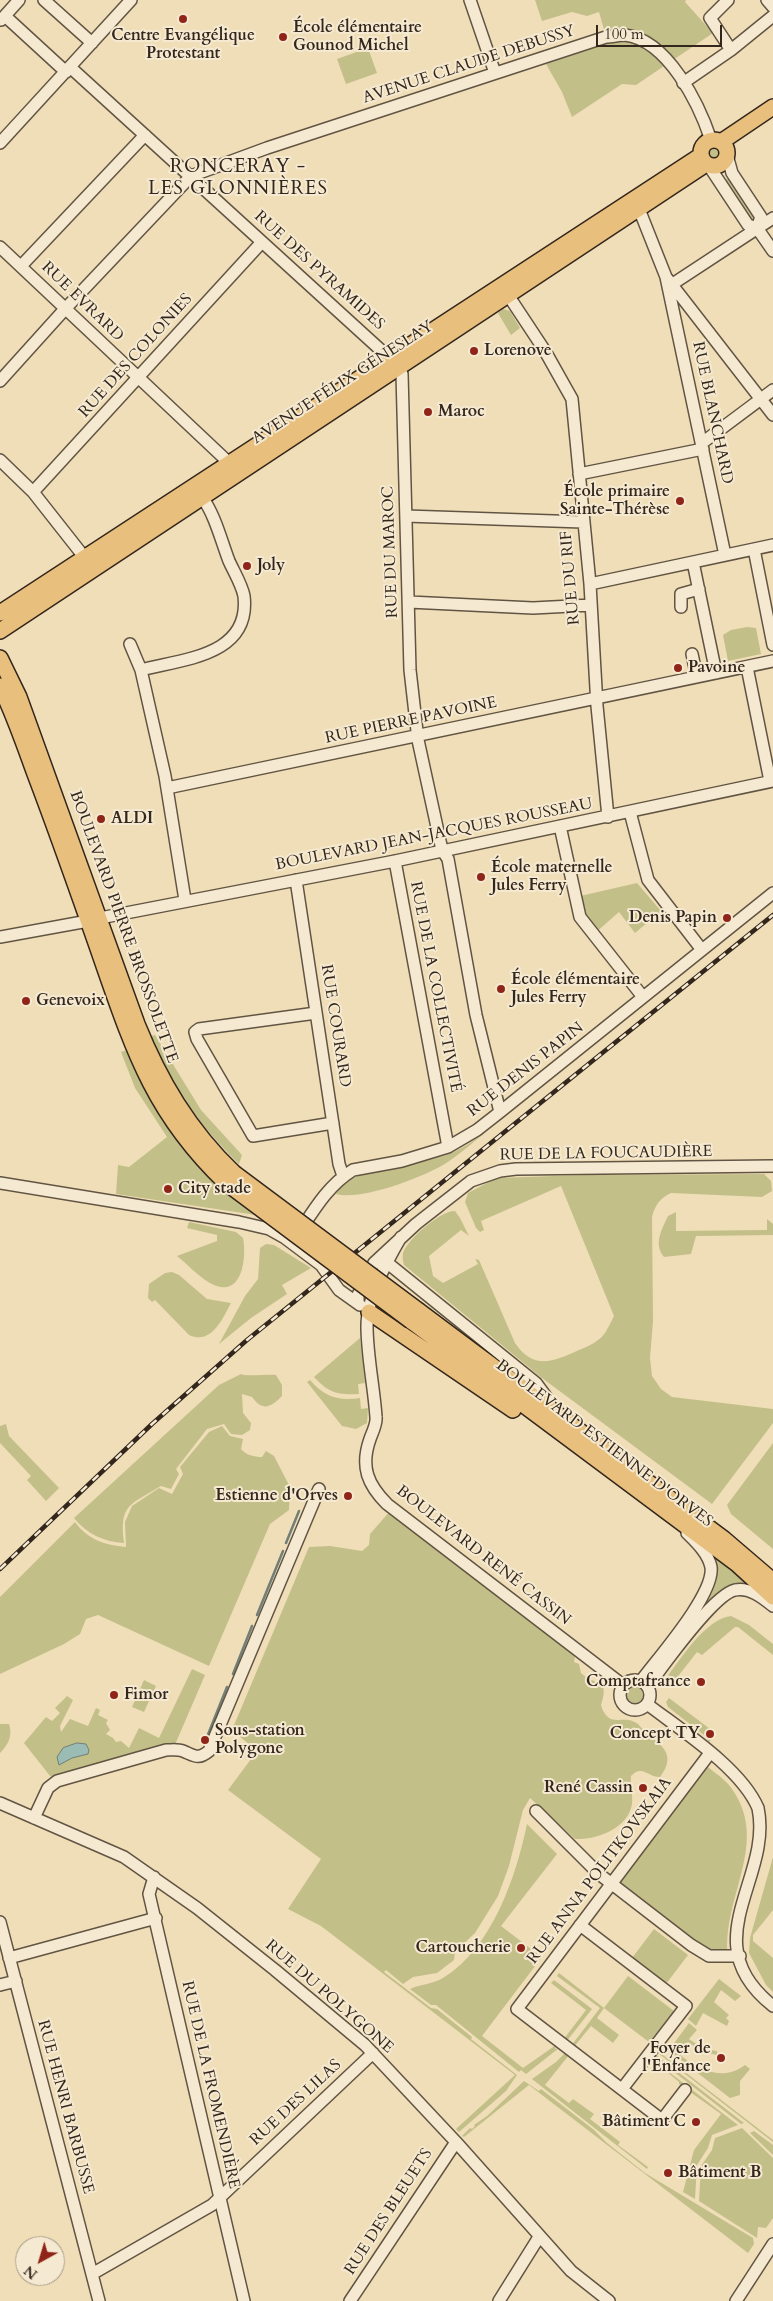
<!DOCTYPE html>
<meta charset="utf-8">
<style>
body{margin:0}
#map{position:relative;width:773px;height:2301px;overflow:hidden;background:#f0deb8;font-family:Cardo,serif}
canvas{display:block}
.north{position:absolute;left:15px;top:2236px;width:50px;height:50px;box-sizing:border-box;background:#f5ead1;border:1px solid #a79c89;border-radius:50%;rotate:219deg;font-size:14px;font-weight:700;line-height:20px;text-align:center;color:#33261c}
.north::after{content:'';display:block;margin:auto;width:18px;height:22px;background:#8f2418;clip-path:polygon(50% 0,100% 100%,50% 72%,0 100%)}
.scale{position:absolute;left:596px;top:25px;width:126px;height:22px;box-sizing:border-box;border:2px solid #33261c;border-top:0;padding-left:6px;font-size:15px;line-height:18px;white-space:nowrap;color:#33261c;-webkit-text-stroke:4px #f5ead1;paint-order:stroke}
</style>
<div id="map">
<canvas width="773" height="2301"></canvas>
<div class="north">N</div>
<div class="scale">100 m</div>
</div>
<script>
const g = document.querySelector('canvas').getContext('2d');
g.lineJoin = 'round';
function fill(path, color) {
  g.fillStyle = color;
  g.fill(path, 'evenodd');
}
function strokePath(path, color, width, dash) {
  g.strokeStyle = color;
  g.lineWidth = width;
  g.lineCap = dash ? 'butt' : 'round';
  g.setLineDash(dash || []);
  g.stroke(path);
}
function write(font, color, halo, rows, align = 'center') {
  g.font = font + ' Cardo,serif';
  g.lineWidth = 4;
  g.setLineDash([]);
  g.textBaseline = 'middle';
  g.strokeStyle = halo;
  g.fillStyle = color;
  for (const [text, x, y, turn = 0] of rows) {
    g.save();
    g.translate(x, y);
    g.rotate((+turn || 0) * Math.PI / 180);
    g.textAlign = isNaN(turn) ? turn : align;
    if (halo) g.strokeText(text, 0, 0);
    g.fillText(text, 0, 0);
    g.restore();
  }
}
const green = new Path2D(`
 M535 0H686L685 2 713 33 636 85 622 84 572 117 562 92 546 64 607 40 599 12 587 16 572 12 542 21Z
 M368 48 377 73 346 84 337 59Z
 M705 153a9 9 0 1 1 18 0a9 9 0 1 1-18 0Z
 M730 177 758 218 752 223 723 182Z
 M503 309 510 311 520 328 511 335 498 313Z
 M747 627 756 628 761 654 728 661 723 635 731 630Z
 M637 883 661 911 635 933 619 912 594 934 576 897Z
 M155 1035 201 1110 242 1155 239 1164C201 1127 171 1086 151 1036Z
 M127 1050 151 1099 256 1215 116 1194 118 1165 129 1167 167 1137 135 1088 121 1052Z
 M486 1132C472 1143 458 1156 443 1165 421 1178 360 1201 336 1194 350 1166 418 1165 446 1155 460 1151 474 1140 486 1132Z
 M764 1174 771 1181 772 1191 762 1197 671 1193C660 1198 655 1205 652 1217L653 1321 650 1358 652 1376 661 1389 672 1397 773 1409V1423L712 1504 542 1378 404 1265C403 1261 402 1257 403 1253 407 1240 441 1210 455 1211L460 1218 469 1236 461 1230 429 1256 433 1276 443 1283 478 1264 475 1259 479 1260 515 1343C533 1370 553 1362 579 1350 589 1346 598 1342 605 1333 608 1328 611 1322 614 1316L561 1186 481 1221 484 1230 480 1232 476 1228 465 1202 468 1193 496 1178 586 1175Z
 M676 1212V1231L767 1230V1219L773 1224V1235L696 1236 691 1254 664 1257C653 1244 662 1229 668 1216Z
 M189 1222 236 1232 243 1238C247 1258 242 1301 210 1283 198 1276 187 1264 177 1256L217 1241V1235L187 1228Z
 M266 1244 274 1245 311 1268 282 1285 287 1294 251 1318 219 1344 245 1296 258 1279 260 1248Z
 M172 1272 179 1275 207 1299 231 1303C222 1320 211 1345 189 1335L155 1300 152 1302 148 1298 149 1284 165 1273Z
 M360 1338 365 1383 358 1384 359 1394C337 1395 329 1393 314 1377Z
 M241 1374C247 1377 266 1374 276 1375L282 1385V1396C271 1407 263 1412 252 1397L242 1394 243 1413 251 1423 250 1430 242 1435 231 1434 224 1424 207 1429 176 1469 179 1474 171 1489 161 1486C130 1505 119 1504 124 1543 104 1542 87 1534 74 1518L219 1385Z
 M310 1380C325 1397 337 1401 360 1398L361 1409 368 1408 367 1423 356 1429 342 1426 307 1382Z
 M6 1424 9 1436 59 1488 46 1501 27 1480 31 1476 0 1443V1426Z
 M222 1426 230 1436 243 1439 241 1449C246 1455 254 1457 262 1457L266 1451 274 1456 290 1487 289 1510 270 1524 209 1666 98 1615 86 1619 80 1634 64 1644 0 1674V1597L75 1522C88 1540 105 1545 126 1547L125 1522 132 1506 159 1488 172 1494 183 1474 180 1467 209 1432Z
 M773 1443V1549L731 1514 727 1505Z
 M391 1510 579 1655 575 1656 574 1662 579 1664 581 1673C596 1687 610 1677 601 1705 602 1710 605 1715 609 1718 615 1722 625 1718 632 1721 639 1723 641 1728 646 1733 662 1745 677 1755 660 1777 648 1777 642 1764 631 1776 630 1785 633 1794 632 1804 628 1829 596 1840 575 1839L530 1798 523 1810 509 1866 498 1896 475 1933 455 1952 454 1960 437 1973 413 1977 403 1984 386 1970 384 1972 431 2008 437 2009 472 2037 471 2039 517 2075 506 2091 459 2132 456 2129 515 2075 321 1926 288 1909 321 1859 228 1790 257 1751 232 1730 309 1547 330 1546 362 1551 369 1545 370 1534Z
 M709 1553 750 1585 744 1587 692 1622C712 1596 722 1586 709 1553Z
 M731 1616 749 1625 773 1644V1655L738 1627H735L702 1655 697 1652 672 1684 666 1678C681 1659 705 1619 731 1616Z
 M192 1669 205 1675 174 1747 151 1748 92 1768 55 1778 50 1776 24 1743 46 1717 52 1721 60 1713 55 1708 67 1696 73 1700 60 1726 61 1732 70 1719 88 1726 96 1708 100 1710 98 1715 108 1720 106 1723 110 1730 106 1734 113 1738 116 1742 121 1741 129 1748 139 1728 159 1738Z
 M144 1680 156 1686 144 1712 132 1707Z
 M627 1695a8 8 0 1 1 16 0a8 8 0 1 1-16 0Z
 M669 1698 710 1729 706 1734 712 1739 709 1742 704 1735 668 1707 666 1702Z
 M0 1724H9C13 1736 8 1745 0 1753Z
 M703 1763C711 1770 722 1777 729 1785 773 1841 721 1896 728 1957L715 1958 612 1883Z
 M527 1824 557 1854 501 1926 522 1942 518 1947 523 1950 527 1946 542 1957 482 2036 523 2068 556 2045 555 2049 559 2048 526 2074 521 2070 519 2072 436 2005H431L410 1989C421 1984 433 1984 443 1978 492 1948 516 1877 527 1824Z
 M773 1857V1910L753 1935V1941L773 1958V1992L766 1985 749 1953 750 1938Z
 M654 1929 688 1955 666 1984 632 1958Z
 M559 1973 604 2008 628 1976 674 2011 649 2042 604 2008 597 2018 619 2035 613 2043 591 2026 573 2048 571 2046 600 2008 557 1976Z
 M719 1979 741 1996 735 2001 721 1990 714 2002 729 2015 726 2018 729 2021 727 2026 703 2013 696 2026 688 2019Z
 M554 1980 592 2009 566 2042 563 2040 586 2010 551 1983Z
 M689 2023 697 2030 689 2039 704 2049 717 2051V2055L700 2051 688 2042 679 2054C698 2070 723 2082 745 2065L750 2069 740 2081V2095L730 2098 672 2053V2046Z
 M566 2052 569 2055 545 2085 569 2103 573 2099 594 2114 590 2119 620 2142 618 2145 648 2167 647 2169 532 2079 556 2062Z
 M659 2052 773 2140V2142L658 2053Z
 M656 2055 744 2123 741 2124 655 2057Z
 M652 2059 738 2125 712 2135 708 2148 697 2165 695 2199 683 2192 694 2150 721 2114 679 2084V2082Z
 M524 2081 539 2091 541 2089 594 2130 607 2143 645 2173 753 2238 754 2244 748 2253 529 2085 464 2137 462 2136 470 2128 472 2129 475 2126 474 2125 487 2116Z
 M742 2128 773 2158V2218L766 2228 758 2227 757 2238 699 2201 701 2166 712 2150 715 2138Z
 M754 2131 773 2145V2155L750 2133Z`);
const water = new Path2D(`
 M77 1743 86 1744 89 1750 88 1754 72 1758 59 1765 57 1757 63 1748Z`);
const stream = new Path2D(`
 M286 1543 299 1511
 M257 1615 283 1551
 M233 1674 252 1626
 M207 1737 227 1687`);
const minor = new Path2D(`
 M44 0 92 43
 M470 0 495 73
 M728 0 710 18 731 50
 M767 0 773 7
 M5 16 66 72
 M1 20 19 0
 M70 67 384 353 402 374 410 670 418 740 442 850 448 859 476 1015 500 1112
 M683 83 731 50 773 16
 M0 143 131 0
 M727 155 732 173 761 217 757 228
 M709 166 748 225 757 228 773 251
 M639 209 666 277 773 415
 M0 247 225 459 232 469
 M21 266 145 135
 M666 277 725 555
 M668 287 773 218
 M508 295 545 351 572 399 590 584 597 706 608 817
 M0 381 65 309 191 176 267 148 606 37C612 37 619 35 625 35 668 40 699 104 711 140
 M702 443 773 390
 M0 460 33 492 85 558
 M579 474 703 449
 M33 492 262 242
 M406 516 583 522
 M754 549 773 645
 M693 562 716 673
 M590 584 773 545
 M409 602 533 608 591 605
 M681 607V594L699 589
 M130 644 141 670 165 776 185 900
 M692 654 697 677
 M747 667 770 781
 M141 670C183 659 251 656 244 596 242 585 234 572 229 561 221 540 215 515 202 497
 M167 788 773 661
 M630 812 648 880 702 950
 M560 826 580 917 643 997
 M395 861 448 1147
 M296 880 339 1164 343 1176
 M100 918 395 861 773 781
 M0 937 88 921
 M316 1013 199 1029 195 1032 197 1039 253 1136 333 1123
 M0 1183 239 1222 269 1229 285 1238 321 1265 339 1290 360 1305
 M401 1237C387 1261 367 1297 367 1326 367 1356 374 1387 376 1417 377 1424 372 1433 370 1439 360 1467 368 1485 387 1504L623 1685
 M292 1243C310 1217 325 1187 353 1170L402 1161 448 1147 477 1130 500 1112 773 893
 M381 1263 390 1265 536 1383 547 1398 552 1410
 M358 1303V1295L374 1263 416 1224 471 1181 500 1171 516 1169 773 1166
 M620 1695a15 15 0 1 1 30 0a15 15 0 1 1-30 0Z
 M641 1681C658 1658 715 1594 711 1567 708 1553 696 1542 687 1533
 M648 1686C664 1665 713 1595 735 1590 750 1587 763 1598 773 1606
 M647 1704C681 1730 741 1768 758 1808 773 1879 692 1942 773 2006
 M0 1803 124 1857 197 1908 275 1970 365 2045 456 2142 571 2271 609 2301
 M536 1811 599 1874 691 1945 709 1956H740
 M34 1818 48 1788 57 1781 166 1750C172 1750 178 1749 183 1751 195 1756 198 1760 209 1751L319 1489
 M154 1877 149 1894 244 2301
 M0 1922 99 2301
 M580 1925 686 2006 622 2089
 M9 1958 156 1918
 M0 1985 16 1981
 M685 2090 662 2120 517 2009 710 1753
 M92 2274 212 2205 373 2053
 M350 2301 456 2142
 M499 2301 539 2237
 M736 2301 773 2244`);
const major = new Path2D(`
 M701 153a13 13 0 1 1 26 0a13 13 0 1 1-26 0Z
 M721 142 773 107
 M0 613 700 156
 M0 631 706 164
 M0 658 19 697 137 1024C160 1081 189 1130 234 1173
 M0 686C14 714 24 744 35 774 59 837 81 900 103 963 134 1052 155 1115 225 1182
 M419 1311 724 1539 773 1581
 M369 1312 513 1410
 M411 1321 737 1564 773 1597`);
const rail = new Path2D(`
 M0 1569 152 1424 247 1340 773 915`);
const majorBridge = new Path2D(`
 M234 1173 419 1311
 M225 1182 411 1321`);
const markers = [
 [183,19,5,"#8f2418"],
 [283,37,5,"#8f2418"],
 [474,351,5,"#8f2418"],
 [428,412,5,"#8f2418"],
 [680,501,5,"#8f2418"],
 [247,566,5,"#8f2418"],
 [678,668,5,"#8f2418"],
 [101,819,5,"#8f2418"],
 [481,877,5,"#8f2418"],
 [727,918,5,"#8f2418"],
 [501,989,5,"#8f2418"],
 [26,1001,5,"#8f2418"],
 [168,1189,5,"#8f2418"],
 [348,1496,5,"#8f2418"],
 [701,1682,5,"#8f2418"],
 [114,1695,5,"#8f2418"],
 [710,1734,5,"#8f2418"],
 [205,1740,5,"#8f2418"],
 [643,1788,5,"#8f2418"],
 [521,1948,5,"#8f2418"],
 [721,2058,5,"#8f2418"],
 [696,2122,5,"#8f2418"],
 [668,2173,5,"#8f2418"]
];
const poiNames = [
 ["École élémentaire",293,28],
 ["Gounod Michel",293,46],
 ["Centre Evangélique",183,36,"center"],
 ["Protestant",183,54,"center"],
 ["Lorenove",484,351],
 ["Maroc",438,412],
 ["École primaire",670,492,"right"],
 ["Sainte-Thérèse",670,510,"right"],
 ["Joly",257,566],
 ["Pavoine",688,668],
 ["ALDI",111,819],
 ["École maternelle",491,868],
 ["Jules Ferry",491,886],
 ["Denis Papin",717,918,"right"],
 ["École élémentaire",511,980],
 ["Jules Ferry",511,998],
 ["Genevoix",36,1001],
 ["City stade",178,1189],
 ["Estienne d'Orves",338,1496,"right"],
 ["Comptafrance",691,1682,"right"],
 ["Fimor",124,1695],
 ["Sous-station",215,1731],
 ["Polygone",215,1749],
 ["Concept TY",700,1734,"right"],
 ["René Cassin",633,1788,"right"],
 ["Cartoucherie",511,1948,"right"],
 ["Foyer de",711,2049,"right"],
 ["l'Enfance",711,2067,"right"],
 ["Bâtiment C",686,2122,"right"],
 ["Bâtiment B",678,2173]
];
const streetNames = [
 ["AVENUE CLAUDE DEBUSSY",469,65,-18],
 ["RUE DES PYRAMIDES",319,271,42],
 ["RUE EVRARD",82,302,44],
 ["RUE DES COLONIES",136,356,-48],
 ["AVENUE FÉLIX GÉNESLAY",343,383,-33],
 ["RUE BLANCHARD",712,413,78],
 ["RUE DU MAROC",391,552,-92],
 ["RUE DU RIF",571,578,-95],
 ["RUE PIERRE PAVOINE",411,721,-12],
 ["BOULEVARD JEAN-JACQUES ROUSSEAU",434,835,-11],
 ["BOULEVARD PIERRE BROSSOLETTE",123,927,70],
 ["RUE DE LA COLLECTIVITÉ",435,987,79],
 ["RUE COURARD",335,1026,81],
 ["RUE DENIS PAPIN",526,1070,-38],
 ["RUE DE LA FOUCAUDIÈRE",606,1154,-1],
 ["BOULEVARD ESTIENNE D'ORVES",604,1444,37],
 ["BOULEVARD RENÉ CASSIN",483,1556,38],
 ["RUE ANNA POLITKOVSKAIA",600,1871,-53],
 ["RUE DU POLYGONE",329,1997,41],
 ["RUE DE LA FROMENDIÈRE",210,2085,77],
 ["RUE DES LILAS",296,2103,-43],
 ["RUE HENRI BARBUSSE",65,2107,75],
 ["RUE DES BLEUETS",389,2212,-57]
];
const quarterNames = [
 ["RONCERAY -",238,168],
 ["LES GLONNIÈRES",238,190]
];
fill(green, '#c2bf89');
fill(water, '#9bbbb5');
strokePath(water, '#717f78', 1);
strokePath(stream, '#717f78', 2.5);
strokePath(minor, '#625443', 14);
strokePath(major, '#33261c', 18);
strokePath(minor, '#f5ead1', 11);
strokePath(major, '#e8bf7c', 15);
strokePath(rail, '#33261c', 4.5);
strokePath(rail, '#f5ead1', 2.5, [8]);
strokePath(majorBridge, '#33261c', 18, []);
strokePath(majorBridge, '#e8bf7c', 15);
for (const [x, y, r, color] of markers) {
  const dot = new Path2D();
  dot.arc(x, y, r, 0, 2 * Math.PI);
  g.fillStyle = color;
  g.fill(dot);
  strokePath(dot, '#f5ead1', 2);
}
write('bold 16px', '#33261c', '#f5ead1', poiNames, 'left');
write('16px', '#33261c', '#f5ead1', streetNames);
g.letterSpacing = '1px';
write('19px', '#33261c', '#f5ead1', quarterNames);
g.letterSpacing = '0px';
</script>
